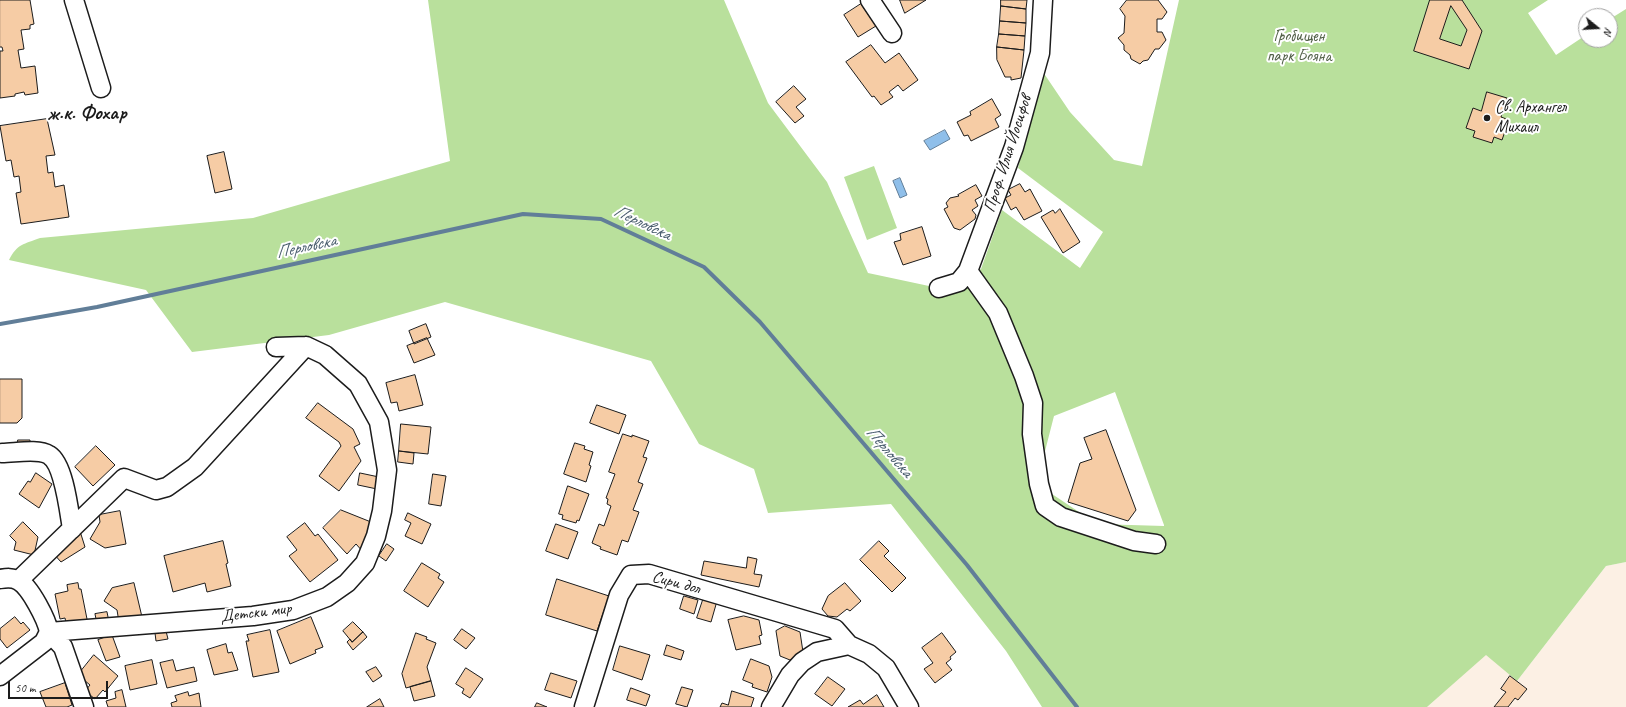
<!DOCTYPE html>
<meta charset="utf-8">
<style>
body{margin:0}
#map{position:relative;width:1626px;height:707px;overflow:hidden;background:#fff;font-family:Caveat,sans-serif}
canvas{display:block}
.north{position:absolute;left:1578px;top:8px;width:40px;height:40px;box-sizing:border-box;background:#fff;border:1px solid #a4a4a4;border-radius:50%;rotate:108deg;font-size:11px;font-weight:700;line-height:16px;text-align:center;color:#1c1c1c}
.north::after{content:'';display:block;margin:auto;width:14px;height:18px;background:#1c1c1c;clip-path:polygon(50% 0,100% 100%,50% 72%,0 100%)}
.scale{position:absolute;left:8px;top:681px;width:100px;height:18px;box-sizing:border-box;border:2px solid #1c1c1c;border-top:0;padding-left:5px;font-size:12px;line-height:14px;white-space:nowrap;color:#1c1c1c;-webkit-text-stroke:3px #fff;paint-order:stroke}
</style>
<div id="map">
<canvas width="1626" height="707"></canvas>
<div class="north">N</div>
<div class="scale">50 m</div>
</div>
<script>
const g = document.querySelector('canvas').getContext('2d');
g.lineJoin = 'round';
function fill(path, color) {
  g.fillStyle = color;
  g.fill(path, 'evenodd');
}
function strokePath(path, color, width, dash) {
  g.strokeStyle = color;
  g.lineWidth = width;
  g.lineCap = dash ? 'butt' : 'round';
  g.setLineDash(dash || []);
  g.stroke(path);
}
function write(font, color, halo, rows, align = 'center') {
  g.font = font + ' Caveat,sans-serif';
  g.lineWidth = 4;
  g.setLineDash([]);
  g.textBaseline = 'middle';
  g.strokeStyle = halo;
  g.fillStyle = color;
  for (const [text, x, y, turn = 0] of rows) {
    g.save();
    g.translate(x, y);
    g.rotate((+turn || 0) * Math.PI / 180);
    g.textAlign = isNaN(turn) ? turn : align;
    if (halo) g.strokeText(text, 0, 0);
    g.fillText(text, 0, 0);
    g.restore();
  }
}
const built = new Path2D(`
 M1626 562V707H1427L1486 654 1517 681 1606 566Z`);
const green = new Path2D(`
 M428 0H724L768 103 827 182 868 273 929 286 981 269 1002 210 1080 268 1103 232 1018 168 1043 72 1070 112 1114 160 1142 166 1179 0H1548L1528 13 1556 55 1586 35V40H1610V19L1626 9V562L1606 566 1517 681 1486 655 1427 707H1042L1006 651 891 504 768 513 754 469 699 444 651 361 445 302 329 335 192 352 146 290 9 260C17 244 24 244 40 238L253 218 450 161ZM1115 392 1164 525V526L1097 524 1049 492 1043 459 1054 416Z
 M874 166 897 228 867 240 844 177Z`);
const water = new Path2D(`
 M945 130 950 139 930 150 924 141Z
 M900 178 907 195 900 198 893 181Z`);
const stream = new Path2D(`
 M0 324 97 307 523 214 601 219 704 267 760 322 967 565 1077 707`);
const building = new Path2D(`
 M0 0H30L34 24 30 25V29L21 30 24 49 18 50 21 68 35 66 38 93 25 95 24 92 15 94V96L0 98V51H3L2 47H0Z
 M900 0H926L905 13Z
 M1001 0H1027L1026 9 1001 6Z
 M1127 0H1158L1167 12 1162 19H1157V32H1162L1166 40 1159 49H1155L1148 60 1143 61 1140 64 1131 59 1130 55 1124 50V45L1118 38 1124 33 1125 16 1120 9Z
 M1430 0H1462L1482 31 1469 69 1414 51ZM1451 6 1467 30 1461 46 1440 39Z
 M861 4 876 26 858 37 844 15Z
 M1001 6 1026 9V23L1000 21Z
 M1000 21 1026 23 1025 36 999 34Z
 M999 34 1025 36 1024 50 997 47Z
 M871 45 885 63 899 53 918 80 903 91 898 85 889 92 893 97 881 105 874 96 872 97 846 62Z
 M997 47 1024 50 1021 78 1011 80V77H1005L997 60Z
 M794 86 806 99 796 107 804 116 795 123 776 102Z
 M1487 92 1507 98 1501 117 1509 120 1502 140 1494 137 1492 143 1473 137 1475 131 1466 128 1473 108 1481 111Z
 M992 99 1001 115 995 119 999 127 971 141 968 135 964 136 957 122 971 115 970 112Z
 M47 119 55 155 46 156 48 173 53 172 55 187 64 185 69 217 21 224 16 193 21 192 19 176 14 177 11 160 6 161 0 126Z
 M224 152 232 189 215 193 207 156Z
 M1020 184 1025 192 1030 189 1042 211 1024 220 1016 207 1011 210 1005 198 1011 195 1008 190Z
 M976 185 982 196 975 200 978 206 972 210 976 215 975 219 960 230 954 228 944 209 948 207 946 203 950 198 959 196 958 195Z
 M1060 209 1080 242 1063 253 1041 217 1053 210 1055 213Z
 M922 227 931 256 903 265 894 242 901 240 900 234Z
 M426 324 431 337 414 344 409 331Z
 M427 338 435 355 414 363 407 346Z
 M415 375 423 405 399 411 397 402 391 403 386 383Z
 M0 379H22V418L17 423H0Z
 M318 403 353 429 360 444 354 447 361 461 339 491 319 476 341 446 339 442 306 418Z
 M597 405 626 415 619 434 590 423Z
 M401 424 431 427 428 454 399 451Z
 M1106 430 1136 510 1128 521 1068 502 1080 463 1092 459 1084 438Z
 M623 434 632 437V435L649 441 643 457 647 458 638 482 643 484 633 510 639 512 628 542 622 540 617 555 600 549 601 547 592 543 599 524 604 526 611 506 607 504 608 499 606 498 615 474 609 472Z
 M18 440H30V448H18Z
 M575 443 585 446 584 449 593 452 589 465 591 466 586 482 564 474Z
 M96 446 115 465 93 486 75 467Z
 M399 451 414 453 413 464 398 462Z
 M36 473 52 484 39 508 19 494 28 481 30 482Z
 M360 473 379 477 377 489 358 485Z
 M433 474 446 476 441 506 429 504Z
 M568 486 589 494 579 521 577 520 576 523 562 519 563 515 559 514Z
 M341 510 376 524 364 553 356 544 347 554 323 528Z
 M120 511 126 544 105 548 90 539 100 522 99 515Z
 M408 513 431 524 422 544 405 536 411 523 405 520Z
 M23 522 38 537 34 555 14 550 16 542 10 536Z
 M305 523 315 536 318 534 338 560 310 582 289 556 297 550 287 537Z
 M556 524 578 532 568 559 546 551Z
 M79 528 85 547 61 562 53 553Z
 M223 541 228 563 226 564 231 586 207 592 205 583 173 592 164 556Z
 M879 541 889 551 884 556 906 578 892 592 860 560Z
 M387 544 394 549 386 561 379 556Z
 M748 557 757 559 754 574 762 575 759 587 701 575 704 561 746 568Z
 M422 563 440 574 438 578 444 582 428 607 404 591Z
 M557 579 609 596 597 631 546 615Z
 M78 583 79 589H81L88 624 67 628 65 618 60 619 55 594 68 591 67 585Z
 M134 583 142 617 119 622 117 610 104 601 112 588Z
 M845 583 861 601 850 611 847 609 837 617 828 616 822 609 828 596Z
 M684 596 698 600 694 614 680 609Z
 M704 597 717 601 711 622 697 618Z
 M107 612 109 622 97 624 95 614Z
 M744 616 759 620 762 635 759 636 761 644 736 650 728 620Z
 M15 617 21 624 23 622 30 630 7 648 0 639V629Z
 M311 617 323 647 315 650 316 653 290 664 277 631Z
 M353 622 363 632 352 642 343 631Z
 M785 626 800 632 803 652 790 660 780 656 776 631Z
 M462 629 475 638 466 649 454 640Z
 M270 630 279 672 253 677 246 641H249L247 635Z
 M166 631 168 639 156 641 155 633Z
 M363 632 367 637 353 650 347 642 350 639 352 642Z
 M416 633 427 637 426 639 436 643 427 667 431 681 406 688 402 674Z
 M942 633 956 652 950 657 951 659 946 663 952 670 935 683 924 669 933 663 922 648Z
 M112 635 120 657 106 661 98 640Z
 M226 644 228 653 232 652 238 670 214 675 207 650Z
 M667 645 684 651 681 660 664 655Z
 M620 646 650 655 642 680 613 670Z
 M94 655 118 676 105 692 103 690 95 699 85 691 90 685 78 675Z
 M751 659 769 666 772 677 767 692 752 687 753 684 743 680Z
 M152 660 157 684 130 690 125 666Z
 M173 660 176 671 194 667 197 681 167 688 160 663Z
 M376 667 382 676 373 682 366 672Z
 M466 668 483 679 470 698 462 693 464 689 456 684Z
 M551 673 577 681 571 698 545 690Z
 M1510 676 1527 689 1518 700 1515 698 1508 707H1494L1506 692 1501 689Z
 M828 677 845 689 832 706 815 694Z
 M431 681 435 696 414 701 410 687Z
 M65 683 72 705 67 707H46L40 692Z
 M682 687 693 690 687 707 676 704Z
 M631 688 650 695 646 706 627 700Z
 M122 690 126 707H108L106 701 116 698 115 692Z
 M732 691 754 698 751 707H720L722 703 728 705Z
 M188 692 189 696 199 693 201 707H172L171 703 177 701 175 696Z
 M877 695 884 707H848L860 700 863 704Z
 M380 699 384 707H367Z
 M537 703 547 707H535Z`);
const minor = new Path2D(`
 M74 0 101 88
 M870 0 892 33
 M968 271 998 313 1024 376 1033 403 1032 434 1039 484 1045 506 1061 517 1134 541 1156 544
 M939 288 959 282 968 271 1014 147 1040 53 1043 0
 M2 453C15 453 38 448 49 455 64 464 69 511 72 529
 M0 579C6 578 13 577 19 581 30 587 47 620 49 632
 M19 580 124 478 156 490 167 487 195 467 306 346
 M49 632 253 616 293 610 327 597 347 583 365 563 376 536 382 511 387 470 379 422 358 384 325 355 306 346 276 347
 M49 632 63 647 84 707
 M0 676 44 642 49 632
 M584 707 619 595 631 575 649 574 835 629 849 645
 M771 707 790 675 802 662 817 652 849 645 869 654 886 668 909 707`);
const markers = [
 [1487,118,4,"#1c1c1c"]
];
const parkNames = [
 ["Гробищен",1299,37],
 ["парк Бояна",1299,57]
];
const poiNames = [
 ["Св. Архангел",1495,108],
 ["Михаил",1495,128]
];
const streetNames = [
 ["Проф. Илия Йосифов",1008,154,-72],
 ["Сири дол",676,583,15],
 ["Детски мир",256,613,-7]
];
const waterNames = [
 ["Перловска",642,223,25],
 ["Перловска",306,247,-12],
 ["Перловска",889,452,49]
];
const districtNames = [
 ["ж.к. Фохар",87,113]
];
fill(built, '#fcf0e4');
fill(green, '#b9e09c');
fill(water, '#8fbfea');
strokePath(water, '#617e98', 1);
strokePath(stream, '#617e98', 4);
fill(building, '#f6cca5');
strokePath(building, '#1c1c1c', 1);
strokePath(minor, '#1c1c1c', 21);
strokePath(minor, '#fff', 18);
for (const [x, y, r, color] of markers) {
  const dot = new Path2D();
  dot.arc(x, y, r, 0, 2 * Math.PI);
  g.fillStyle = color;
  g.fill(dot);
  strokePath(dot, '#fff', 1.5);
}
write('17px', '#536149', '#fff', parkNames);
write('17px', '#1c1c1c', '#fff', poiNames, 'left');
write('17px', '#1c1c1c', '#fff', streetNames);
write('italic 18px', '#4a5d6e', '#fff', waterNames);
write('bold 21px', '#1c1c1c', '#fff', districtNames);
</script>
